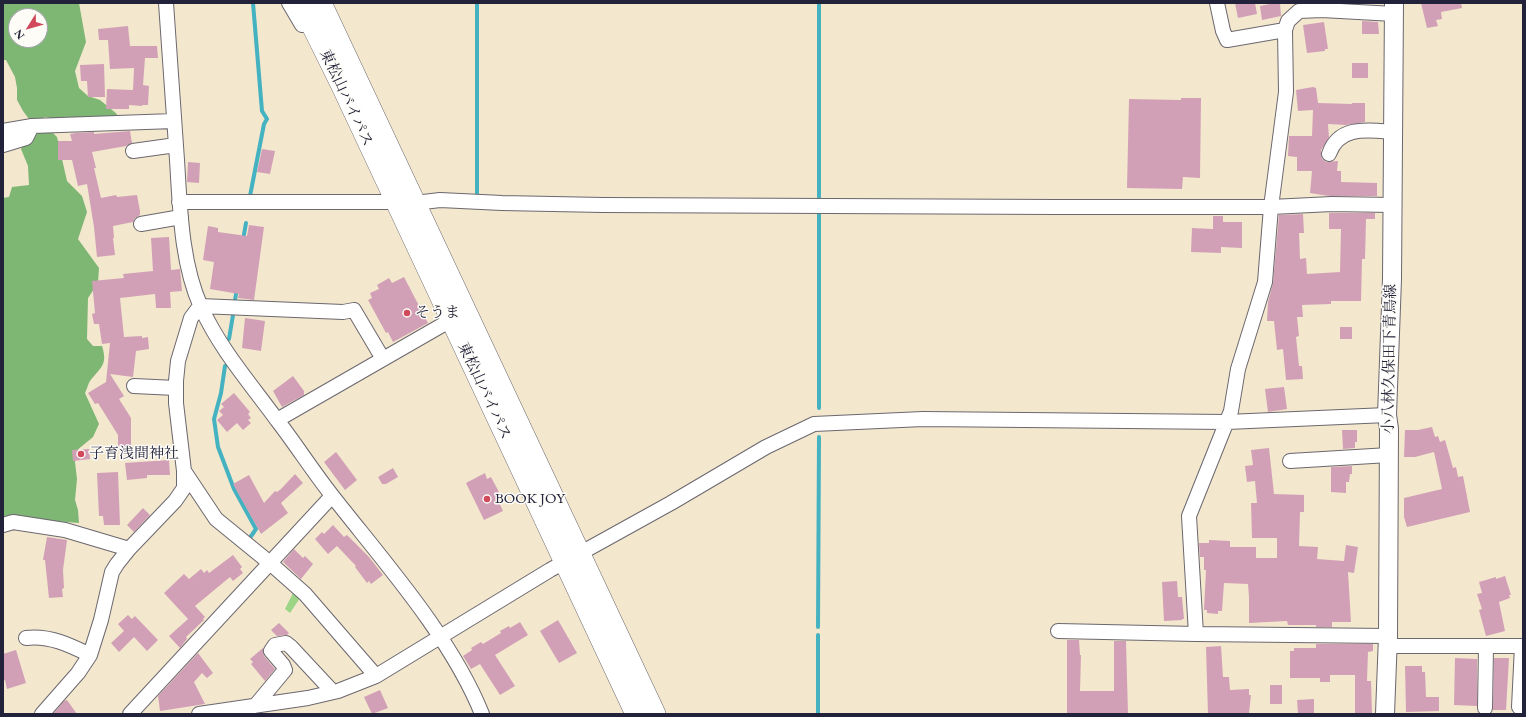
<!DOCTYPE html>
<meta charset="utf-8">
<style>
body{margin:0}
#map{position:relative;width:1526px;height:717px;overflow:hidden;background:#f3e7ce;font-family:"EB Garamond",serif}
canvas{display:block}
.frame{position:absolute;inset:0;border:4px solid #22223b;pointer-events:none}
.north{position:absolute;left:8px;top:8px;width:40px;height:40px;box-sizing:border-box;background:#fdfcf7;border:1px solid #a5a5ac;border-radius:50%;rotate:233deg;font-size:11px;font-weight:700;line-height:16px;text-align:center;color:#22223b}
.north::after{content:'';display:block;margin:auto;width:14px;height:18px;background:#d1495b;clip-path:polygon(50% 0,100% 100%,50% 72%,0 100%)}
</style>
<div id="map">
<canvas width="1526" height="717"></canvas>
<div class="frame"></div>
<div class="north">N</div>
</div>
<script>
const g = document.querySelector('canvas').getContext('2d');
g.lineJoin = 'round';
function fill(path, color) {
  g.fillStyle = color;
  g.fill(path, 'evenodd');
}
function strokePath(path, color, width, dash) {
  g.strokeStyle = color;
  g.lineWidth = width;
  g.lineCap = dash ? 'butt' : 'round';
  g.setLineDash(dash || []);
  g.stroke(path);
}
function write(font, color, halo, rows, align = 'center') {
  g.font = font + ' "EB Garamond","Noto Serif JP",serif';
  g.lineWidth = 3;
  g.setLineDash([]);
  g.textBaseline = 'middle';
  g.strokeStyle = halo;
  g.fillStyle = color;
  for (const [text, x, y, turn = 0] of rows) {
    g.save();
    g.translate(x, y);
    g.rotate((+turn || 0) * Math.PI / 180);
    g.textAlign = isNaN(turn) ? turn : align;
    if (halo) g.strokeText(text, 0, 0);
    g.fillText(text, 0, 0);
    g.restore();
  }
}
const green = new Path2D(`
 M295 589 302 595 290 613 285 609Z`);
const forest = new Path2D(`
 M3 3H79L86 42 75 71 79 88 88 96 100 100 117 114 115 118 105 119 96 117 64 120 45 117 38 120 29 119 23 111 17 100V88L15 77 6 60H3ZM16 16H40V40H16Z
 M33 130H50L57 137 67 181 82 196 87 212 78 239 99 268 98 283 88 298 87 339 93 346H102C108 365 101 367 90 381 88 384 87 389 85 393L99 424 93 437 76 451 75 462 77 479 75 500 78 510 79 523 41 520 3 522V198L9 197 12 187 29 185 28 166 21 149Z`);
const stream = new Path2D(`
 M477 3V198
 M250 196 264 124 267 119 262 111 253 3
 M819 197V3
 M243 240 246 223
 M235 300 237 288
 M229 339 233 315
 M225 366 221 393 214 419 218 447 234 489 256 529 247 542
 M819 408V212
 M818 627 819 437
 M818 714V635`);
const building = new Path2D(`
 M1235 3H1255L1257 14 1238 18Z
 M1275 3H1280L1281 16 1262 20 1260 6Z
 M1421 3H1461L1462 8 1441 12 1442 19 1436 20 1438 26 1427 28Z
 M1362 21 1378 22 1379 34H1362Z
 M1324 22 1328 49H1325V51L1307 53 1303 25Z
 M128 26 130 46H157L158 58H145L143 85 149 86 148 105H142V106L129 105V109H106L107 89 133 90 134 68 110 69 108 40H99L98 29Z
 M1352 63H1368V78H1352Z
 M104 64 105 97H88L87 81H81L80 65Z
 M1313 87 1316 88 1318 103 1352 104V103H1365V122L1346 125 1328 124 1329 138 1321 150V155L1322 159 1326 162 1338 161 1337 171H1341V182L1377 183V196H1329L1310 193 1312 171H1297V157L1288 156 1289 136H1312L1313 110 1298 111 1296 90Z
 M1181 98H1201L1200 178 1183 177 1182 189 1127 188 1129 99 1181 100Z
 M130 131 132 143 126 146 92 152 96 168H94L101 198 116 195 117 197 137 195 140 211V215L135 218 133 222 113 226 114 238H113L115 255 97 257 94 227 87 184 78 186 72 160H58V141H72L70 134 76 133 94 132V134Z
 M262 149 275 151 270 174 257 172Z
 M188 162 200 163 199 183 187 182Z
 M1329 213H1375V219H1366L1365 259H1362L1361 301H1331V304L1302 305 1303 317H1297L1299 336 1296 337 1299 366H1302L1303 379 1286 380 1283 349 1277 350 1274 321H1267L1268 302 1273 283 1279 215 1303 214 1304 233H1299L1300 259 1306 258 1307 274 1340 272 1341 229H1329Z
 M1213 216H1223V222H1242V248L1221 247V253L1191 252 1192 228 1213 229Z
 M249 225 264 227 254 300 238 298 239 294 210 289 214 262 203 260 208 226 218 228V232L247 236Z
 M169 237 171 270 180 269 182 291 170 292 171 308H156L155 294 120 298 124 337 142 336V338L148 337 149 349 136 351 133 377 110 374 124 396 119 399 131 418V447L118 448V435L98 403 95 404 88 393 106 382 110 343 102 344 99 324H94L92 314 95 313 92 281 124 278 123 274 153 271 151 238Z
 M404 277 428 323 393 342 388 332 386 333 368 300 372 298 370 293 379 289 377 285 389 278 392 283Z
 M245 318 265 321 261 351 242 348Z
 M1340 327H1352V339H1340Z
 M293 376 304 391V395L282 407 273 391Z
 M1284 387 1287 409 1268 412 1265 389Z
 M234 393 250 412 248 414 251 418 248 420 251 423 243 430 237 423 227 432 217 420 223 415 219 411 224 407 221 404Z
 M1432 427 1435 437 1438 436 1440 442 1445 440 1453 468 1456 467 1458 477 1463 476 1470 512 1407 527 1404 517V498L1442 489 1434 452 1415 457H1404L1405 430H1418Z
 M1342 430H1357V442H1355V448L1343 449Z
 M1269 448 1274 494 1304 495V512H1300L1299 546 1318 547 1317 559 1344 561 1346 545 1358 547 1354 573 1348 572 1351 622H1332V627H1316V625H1288L1287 621 1249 623V597L1248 584 1224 583 1222 611H1218V614L1207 613V610H1204L1206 570H1204V557H1200L1199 543H1209V540L1230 541V547H1256V558H1277V538H1252L1251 503H1257L1255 481 1247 482 1245 466 1253 465 1251 450Z
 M89 449 90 459 73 461 72 450Z
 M336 452 357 480 345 490 324 462Z
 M169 460 170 475H147V478L127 480 125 463Z
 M1352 466V474H1350L1349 482H1346V493L1331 492V467Z
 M393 468 398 477 386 484H382L378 477Z
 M118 472 120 525H104L103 516H99L97 473Z
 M485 473 487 479 491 477 499 492 495 494 503 511 484 520 466 483Z
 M295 474 303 483 281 503 288 513 261 534 233 484 249 475 264 503 275 491 277 492 281 489Z
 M143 508 150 515 134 532 127 525Z
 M333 525 344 537 347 535 369 557 383 575 371 584 369 581 367 583 355 567 356 566 337 546 328 554 315 539 322 532 324 534Z
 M47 537 67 540 63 570 64 588 62 589 63 597 49 598 45 560H43Z
 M294 549 303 558 305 556 313 564 301 579 283 562Z
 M233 555 242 567 240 569 243 573 233 581 230 577 195 606 205 617 203 619 204 620 186 637 187 639 180 648 169 636 188 619 164 593 184 574 189 579 201 569 204 573 207 570 209 573Z
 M1505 576 1511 595H1509L1510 598 1499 602 1505 631 1486 636 1479 610 1482 609 1477 594 1482 593 1479 582 1496 577V579Z
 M1177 581 1178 597H1182L1184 619H1182V620L1164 621 1162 582Z
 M128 615 132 619 135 616 158 640 147 651 134 637 119 652 111 643 124 631 118 624Z
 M558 620 577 653 559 663 540 631Z
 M520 622 528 635 495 655 515 686 500 695 480 664 471 669 463 656 472 650 471 648 481 642 483 644 501 633 500 631 509 626 510 628Z
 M279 623 289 633 287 635 277 636 271 630Z
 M1067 640H1079L1080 655H1081L1080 691H1114V641H1126L1128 714H1067Z
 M1316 644H1373V651L1368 652 1367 681H1371L1372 714H1355V675H1330V682H1320V678H1290V651H1294V648H1316Z
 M1221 646 1223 677H1229L1230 690 1249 689V695H1251L1249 713 1208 714 1206 647Z
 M263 648V652L264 656 275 669 265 681 251 664 253 662 250 659Z
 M16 650 26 683 7 689 5 680 3 681V654Z
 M198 653 213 673 207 678 202 673 194 682 205 704 160 711 158 696Z
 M1455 658 1477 659V706L1454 705Z
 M1494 658H1509L1506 710H1493Z
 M1405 666H1422V672H1425L1426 697H1439V711L1406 712Z
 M1270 685H1282V704H1270Z
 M380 690 388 708 372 714 364 697Z
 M1314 699V714H1298L1297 700Z
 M67 700 77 714H53L64 701Z`);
const minor = new Path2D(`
 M166 3C170 55 173 108 177 160 180 207 181 263 201 307 220 349 250 383 277 420 297 446 314 473 334 498 385 563 451 637 482 714
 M289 3 302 25
 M1217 3 1223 31 1227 40 1285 30 1288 21 1299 11 1322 10 1394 14
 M3 131 32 126 174 121
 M3 145 26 138 32 126
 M133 151 176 145
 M1329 154C1339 125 1368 130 1393 132
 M179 202H395
 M415 203 440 200 502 203 603 205 1056 207H1271L1332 204 1392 205
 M141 224 181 217
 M134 386 176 388
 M277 420 451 320
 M1290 461 1389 455
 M184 471 216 519 270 563 305 594 376 676
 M3 525 13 522 65 530 129 549
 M1058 631 1196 634 1388 636
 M1196 634 1189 516 1231 411 1238 369 1265 282 1271 207 1286 92 1285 30
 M26 638C49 635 70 645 90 655
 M1387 646H1523
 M255 706 285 670 283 665 271 651 275 645 286 643 291 647 333 692
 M1519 707 1522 646
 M1485 708 1486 646
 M42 714 78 673 90 655 101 620 112 572 117 564 129 549 175 501 184 488V471L176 403V381L178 361 191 318 200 306 343 312 354 310 383 359
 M130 714 332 496
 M199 714 308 698 338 691 376 676 550 570 671 503 766 447 814 424 923 419 1227 422 1387 415`);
const major = new Path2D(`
 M1385 714 1388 636 1389 429 1387 415 1392 279 1394 3`);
const highway = new Path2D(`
 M301 3 342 86 636 714
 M321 3 655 714`);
const markers = [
 [407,313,4,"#d1495b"],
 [81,454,4,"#d1495b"],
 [487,499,4,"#d1495b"]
];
const streetNames = [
 ["東松山バイパス",346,98,65],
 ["小八林久保田下青鳥線",1390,359,-89],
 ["東松山バイパス",484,391,65]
];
const poiNames = [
 ["そうま",415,313],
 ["子育浅間神社",89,454],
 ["BOOK JOY",495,499]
];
fill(green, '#9dd587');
fill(forest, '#7eb674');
strokePath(stream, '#44b2c0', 4);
fill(building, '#d2a0b6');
strokePath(minor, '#6b676e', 16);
strokePath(major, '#6b676e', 20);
strokePath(highway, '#6b676e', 22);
strokePath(minor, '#fff', 14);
strokePath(major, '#fff', 18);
strokePath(highway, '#fff', 21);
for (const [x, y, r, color] of markers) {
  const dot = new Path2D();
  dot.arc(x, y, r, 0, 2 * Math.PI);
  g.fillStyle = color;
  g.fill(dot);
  strokePath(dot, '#fdfcf7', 1.5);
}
write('15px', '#22223b', '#fdfcf7', streetNames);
write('15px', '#22223b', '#fdfcf7', poiNames, 'left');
</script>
